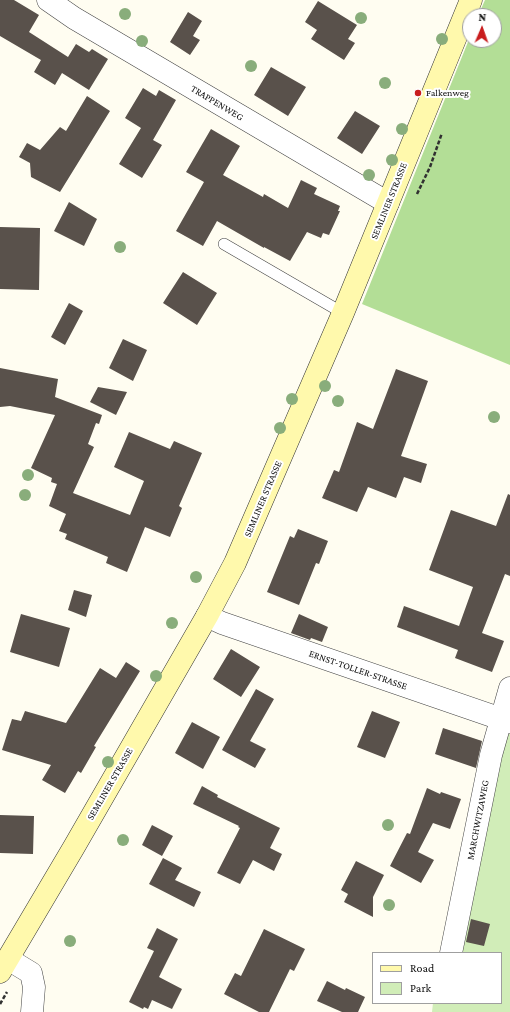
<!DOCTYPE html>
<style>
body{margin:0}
#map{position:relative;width:510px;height:1012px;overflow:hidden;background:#fffdf1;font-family:"Crimson Pro",serif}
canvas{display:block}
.legend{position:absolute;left:372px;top:952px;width:130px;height:52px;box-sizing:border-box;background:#fff;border:1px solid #9f9f9f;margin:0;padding:5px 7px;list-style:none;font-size:12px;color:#0f0f0f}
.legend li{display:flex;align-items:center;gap:8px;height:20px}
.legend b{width:20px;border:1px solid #9f9f9f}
.north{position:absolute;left:462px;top:8px;width:40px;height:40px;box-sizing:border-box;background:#fff;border:1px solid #9f9f9f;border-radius:50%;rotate:2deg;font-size:11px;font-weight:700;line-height:16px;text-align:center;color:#0f0f0f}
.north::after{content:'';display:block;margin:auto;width:14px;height:18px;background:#c91d1e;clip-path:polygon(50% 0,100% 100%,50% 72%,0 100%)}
</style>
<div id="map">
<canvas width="510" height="1012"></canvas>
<ul class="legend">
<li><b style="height:5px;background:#fff9ac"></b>Road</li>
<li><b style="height:11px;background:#d1edb8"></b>Park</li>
</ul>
<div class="north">N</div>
</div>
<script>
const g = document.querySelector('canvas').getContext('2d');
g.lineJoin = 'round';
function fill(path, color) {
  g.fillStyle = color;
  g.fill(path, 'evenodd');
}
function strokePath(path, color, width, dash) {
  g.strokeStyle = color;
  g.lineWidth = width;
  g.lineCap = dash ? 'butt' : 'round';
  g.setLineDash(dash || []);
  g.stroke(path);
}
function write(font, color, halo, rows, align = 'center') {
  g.font = font + ' "Crimson Pro",serif';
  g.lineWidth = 4;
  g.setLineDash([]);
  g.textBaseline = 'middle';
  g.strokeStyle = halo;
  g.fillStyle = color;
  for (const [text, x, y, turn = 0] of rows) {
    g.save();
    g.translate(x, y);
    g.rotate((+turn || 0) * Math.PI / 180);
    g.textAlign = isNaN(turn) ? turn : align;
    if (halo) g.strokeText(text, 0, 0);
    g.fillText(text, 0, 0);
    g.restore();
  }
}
const green = new Path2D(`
 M502 731 510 734V1012H432L433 1003H501V953H457Z`);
const forest = new Path2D(`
 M485 0H510V365L362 304 470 37V40H494V16H478Z`);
const building = new Path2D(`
 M0 0H14L39 15 29 32 68 57 76 44 89 52 92 49 108 59 89 90 62 73 55 85 34 72 41 60 0 36Z
 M318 1 357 25 348 39 355 43 344 60 311 39 317 30 305 22Z
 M188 12 202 21 193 36 200 40 190 55 170 42Z
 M271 67 306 87 288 116 254 95Z
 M143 88 156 96 159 90 176 100 153 140 162 145 142 178 119 164 141 128 125 118Z
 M87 96 110 111 60 192 31 177 30 163 19 157 27 143 40 150 60 127 66 131Z
 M355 111 380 126 362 154 337 138Z
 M211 129 240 146 223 175 263 197 264 194 288 208 301 180 317 188 314 194 340 206 338 211H340L329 235 323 233 321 238 307 232 290 261 264 247V248L217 221 203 246 176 231 204 182 186 172Z
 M69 202 97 219 84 246 54 231Z
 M0 227 40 228 39 290 0 289Z
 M183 272 217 293 197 325 163 303Z
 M69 303 83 311 65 345 51 337Z
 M123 339 147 350 133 381 109 368Z
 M0 368 58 379 55 397 102 415 99 424 96 423 88 444 94 447 73 493 130 515 144 481 114 467 129 432 170 449 174 441 202 453 179 506 182 508 170 537 145 527 127 572 106 563 108 557 65 539 67 534 59 531 66 514 49 506 57 484 51 482 52 478 31 468 55 415 10 406 0 407Z
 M396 369 428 381 401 456 427 464 421 483 404 477 396 498 368 487 357 512 322 498 334 470 339 472 357 422 373 429Z
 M98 387 127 392 116 415 90 402Z
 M508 494 510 495V576L505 574 482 633 504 641 492 672 455 658 458 650 397 627 404 606 459 626 473 587 429 570 451 510 496 526Z
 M298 529 328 541 319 564 316 563 299 605 267 592 290 536 294 538Z
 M74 590 92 595 86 617 68 610Z
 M21 614 70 628 59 667 10 652Z
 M299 614 328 627 322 642 311 638 310 640 291 633Z
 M231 649 260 667 241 697 213 679Z
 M126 662 140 671 94 746 96 747 81 773 78 771 65 793 42 780 51 765 2 750 12 719 21 721 25 711 66 723 100 668 116 678Z
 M256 689 274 699 250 741 266 749 255 768 222 750Z
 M372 711 400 722 385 758 357 747Z
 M192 722 220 737 203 769 175 753Z
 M443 728 482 741 476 768 435 754Z
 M202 786 218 795 217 797 280 828 270 848 282 854 274 871 253 860 240 884 217 873 240 828 238 827 239 826 193 804Z
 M427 788 440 794 441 792 461 799 450 829 433 823 418 852 434 860 421 883 390 866 407 833 410 834Z
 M0 815 34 816 33 854 0 853Z
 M152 825 173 836 162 856 142 845Z
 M163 858 182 868 175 880 201 892 194 907 149 884Z
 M356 861 384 875 373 897V917L344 902 348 894 341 890Z
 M471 919 490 924 484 946 466 942Z
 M157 928 178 939 159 977 182 989 172 1009 152 1000 148 1009 144 1007 143 1009 129 1002 154 951 147 948Z
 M264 929 305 949 294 971 290 969 269 1012H259L224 994 235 973 241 976Z
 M327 981 345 990 346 988 365 997 358 1012H342L317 1001Z`);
const path = new Path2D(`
 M417 194 430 167 442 133
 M0 1004 7 992`);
const lane = new Path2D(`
 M224 244 343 313`);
const street = new Path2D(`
 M48 0 74 18 388 203
 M207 616 222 623 510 722
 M451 953 491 755 510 688
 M8 959 31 973 34 987 32 1012`);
const secondary = new Path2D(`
 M0 972 74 847 207 616 235 563 343 313 471 0`);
const trees = [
 [125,14],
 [361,18],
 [442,39],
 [142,41],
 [251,66],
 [385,83],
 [402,129],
 [392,160],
 [369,175],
 [120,247],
 [325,386],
 [292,399],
 [338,401],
 [494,417],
 [280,428],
 [28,475],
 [25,495],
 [196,577],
 [172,623],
 [156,676],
 [108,762],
 [388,825],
 [123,840],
 [389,905],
 [70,941]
];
const markers = [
 [418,93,4,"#c91d1e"]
];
const poiNames = [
 ["Falkenweg",426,93]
];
const streetNames = [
 ["TRAPPENWEG",217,103,31],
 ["SEMLINER STRASSE",389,201,-68],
 ["SEMLINER STRASSE",263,499,-67],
 ["ERNST-TOLLER-STRASSE",358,670,19],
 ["SEMLINER STRASSE",110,784,-60],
 ["MARCHWITZAWEG",478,820,-79]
];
fill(green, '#d1edb8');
fill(forest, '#b3de96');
fill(building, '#59514b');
strokePath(lane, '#424242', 12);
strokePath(street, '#424242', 23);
strokePath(secondary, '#313131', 23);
strokePath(path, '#313131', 2.5, [4, 2]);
strokePath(lane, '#fff', 11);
strokePath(street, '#fff', 22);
strokePath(secondary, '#fff9ac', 22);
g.fillStyle = '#89ad7b';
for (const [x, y] of trees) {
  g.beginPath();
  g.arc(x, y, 6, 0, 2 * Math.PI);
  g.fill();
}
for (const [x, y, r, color] of markers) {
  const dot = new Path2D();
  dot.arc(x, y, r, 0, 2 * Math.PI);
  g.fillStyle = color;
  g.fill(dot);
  strokePath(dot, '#fff', 1.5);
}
write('10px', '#0f0f0f', '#fff', poiNames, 'left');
write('10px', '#0f0f0f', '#fff', streetNames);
</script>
